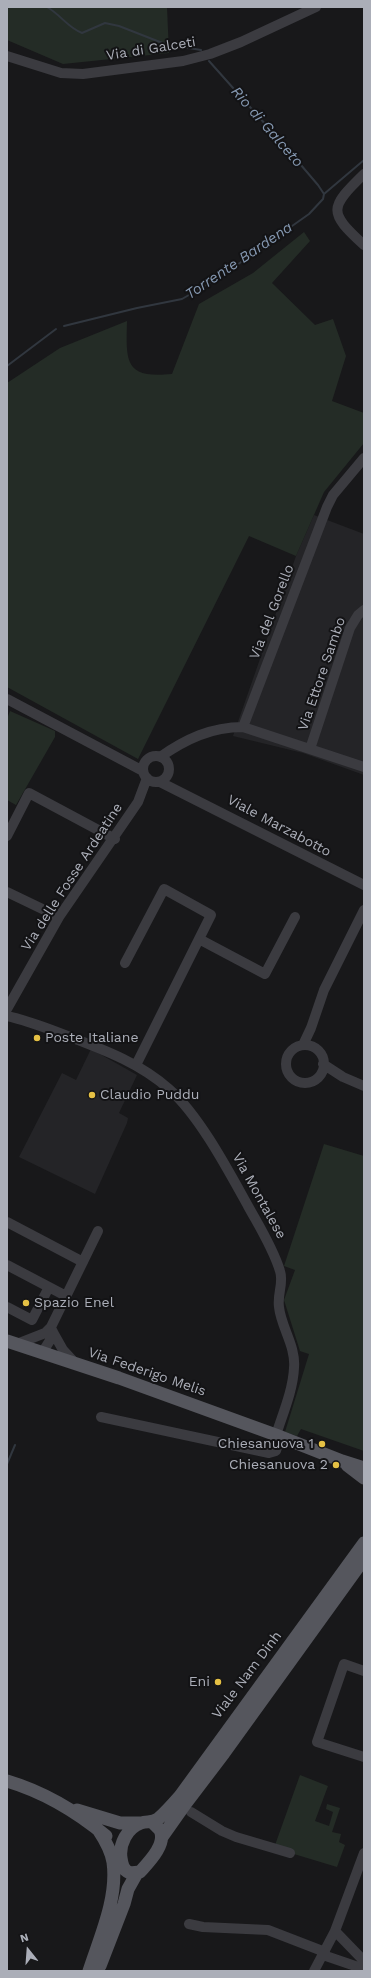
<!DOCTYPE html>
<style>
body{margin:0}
#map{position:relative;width:371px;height:1978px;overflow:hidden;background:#18181a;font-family:"Work Sans",sans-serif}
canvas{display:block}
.frame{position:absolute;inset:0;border:8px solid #abaeb8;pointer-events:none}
.north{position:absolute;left:8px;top:1930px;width:40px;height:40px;-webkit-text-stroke:3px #131315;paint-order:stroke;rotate:343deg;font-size:11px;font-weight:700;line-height:16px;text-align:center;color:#abaeb8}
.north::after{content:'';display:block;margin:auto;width:14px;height:18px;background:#abaeb8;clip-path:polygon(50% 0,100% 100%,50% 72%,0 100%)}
</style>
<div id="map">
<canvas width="371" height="1978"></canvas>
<div class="frame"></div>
<div class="north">N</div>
</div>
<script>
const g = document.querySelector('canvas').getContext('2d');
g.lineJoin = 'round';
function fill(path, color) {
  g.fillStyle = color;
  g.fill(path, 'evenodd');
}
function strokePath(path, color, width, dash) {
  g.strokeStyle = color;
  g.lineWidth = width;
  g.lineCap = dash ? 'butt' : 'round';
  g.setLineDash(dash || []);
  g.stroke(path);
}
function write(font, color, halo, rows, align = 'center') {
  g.font = font + ' "Work Sans",sans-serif';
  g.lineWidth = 4;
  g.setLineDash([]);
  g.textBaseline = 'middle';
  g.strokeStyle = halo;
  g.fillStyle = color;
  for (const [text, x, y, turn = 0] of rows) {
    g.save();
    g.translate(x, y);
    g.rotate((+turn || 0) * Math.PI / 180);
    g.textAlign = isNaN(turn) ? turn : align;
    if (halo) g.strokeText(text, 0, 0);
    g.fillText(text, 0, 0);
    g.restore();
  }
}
const built = new Path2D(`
 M314 515 364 534V775L303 753 233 736 296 556Z
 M91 1049 137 1075 119 1113 128 1118 127 1123 95 1194 19 1157 62 1073 76 1080Z`);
const green = new Path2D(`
 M8 7H167L169 53 63 64 7 40Z
 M304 232 310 241 272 283 315 325 333 319 346 356 332 401 364 413V443L324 492 296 556 249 536 138 759 7 687V383L60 348 127 321C126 361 124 379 172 374L199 304 253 273Z
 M10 711 55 731V737L16 805 7 800V719Z
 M324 1144 364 1156V1451L301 1429 297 1436 285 1432 309 1354 300 1351 284 1300 295 1270 284 1266Z
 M300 1775 328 1786 315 1821 329 1826 333 1812 326 1809 327 1804 340 1808 332 1832 341 1834 339 1842 345 1845 337 1867 274 1848Z`);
const stream = new Path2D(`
 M47 7C61 15 67 27 82 33L105 23 119 26 165 44 201 50
 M209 61 283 144 318 185 324 194
 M64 326 137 308 182 299 220 277 309 214 323 199 324 194 364 160
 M7 366 56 329
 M7 1464 15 1445`);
const minor = new Path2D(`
 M7 56 61 73 83 74 183 61 210 54 241 42 316 7
 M364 174C329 208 328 212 364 245
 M7 699 143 771
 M243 727 327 507 333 495 364 458
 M310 749 350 628 358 615 364 610
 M143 769a13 13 0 1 1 26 0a13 13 0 1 1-26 0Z
 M160 757C186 739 211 727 243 727L364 767
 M160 782 364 885
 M7 836 29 793 115 839
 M7 892 59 917
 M199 939 265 974 295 917
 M125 963 164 889 211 915 136 1065
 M7 1009 59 917 138 802 147 778
 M7 1016C30 1021 51 1030 73 1038 107 1051 141 1064 169 1089 199 1115 228 1170 248 1206 259 1226 273 1248 280 1271 284 1283 277 1294 279 1307 281 1327 296 1346 294 1368 293 1390 283 1413 276 1435
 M303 1045 311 1028 324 990 364 910
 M286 1064a19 19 0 1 1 38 0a19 19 0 1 1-38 0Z
 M323 1064 343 1077 364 1086
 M7 1222 83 1262
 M7 1265 66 1296
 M7 1307 32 1320 49 1287
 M54 1334 63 1350 75 1363
 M17 1344 45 1333 51 1327 98 1231
 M42 1353 54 1334 52 1330
 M101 1417 269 1453 276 1451 280 1437
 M364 1671 344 1664 317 1742 364 1757
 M191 1812 222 1831 236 1837 290 1853
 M189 1924 203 1927 268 1930 325 1952
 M335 1931 364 1961
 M323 1955 364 1969
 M314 1971 335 1931 364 1853`);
const major = new Path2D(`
 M7 1341 119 1378 276 1435 342 1461 364 1468
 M347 1465 364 1478
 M7 1781C44 1792 76 1811 106 1836
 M77 1810 120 1823H141
 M152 1822 160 1830C167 1844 149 1862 140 1872L130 1873C123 1870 122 1865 121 1858 119 1844 127 1828 141 1823 147 1821 152 1823 158 1819 166 1812 173 1804 180 1796L364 1543
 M162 1837 186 1803 224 1753 364 1559
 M100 1966 124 1904 128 1889 137 1873
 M89 1971C100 1937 118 1898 113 1862 111 1851 105 1840 99 1831`);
const markers = [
 [37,1038,4,"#e5c044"],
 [92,1095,4,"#e5c044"],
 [26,1303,4,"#e5c044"],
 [322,1444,4,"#e5c044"],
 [336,1465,4,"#e5c044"],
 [218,1682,4,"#e5c044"]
];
const streetNames = [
 ["Via di Galceti",151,49,-9],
 ["Via del Gorello",272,612,-69],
 ["Via Ettore Sambo",322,674,-71],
 ["Viale Marzabotto",279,826,28],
 ["Via delle Fosse Ardeatine",72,877,-57],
 ["Via Montalese",259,1196,61],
 ["Via Federigo Melis",147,1372,19],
 ["Viale Nam Dinh",247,1675,-53]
];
const poiNames = [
 ["Poste Italiane",45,1038],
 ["Claudio Puddu",100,1095],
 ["Spazio Enel",34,1303],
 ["Chiesanuova 1",314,1444,"right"],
 ["Chiesanuova 2",328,1465,"right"],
 ["Eni",210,1682,"right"]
];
const waterNames = [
 ["Rio di Galceto",267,127,49],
 ["Torrente Bardena",239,261,-34]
];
fill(built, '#242427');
fill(green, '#242c26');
strokePath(stream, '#31373f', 2);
strokePath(minor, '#3b3b40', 10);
strokePath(major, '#55565d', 13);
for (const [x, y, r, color] of markers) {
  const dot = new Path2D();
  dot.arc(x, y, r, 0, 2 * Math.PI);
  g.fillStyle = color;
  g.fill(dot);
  strokePath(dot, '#131315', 1.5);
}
write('14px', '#abaeb8', '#131315', streetNames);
write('14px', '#abaeb8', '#131315', poiNames, 'left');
write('italic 15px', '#8598b1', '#131315', waterNames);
</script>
